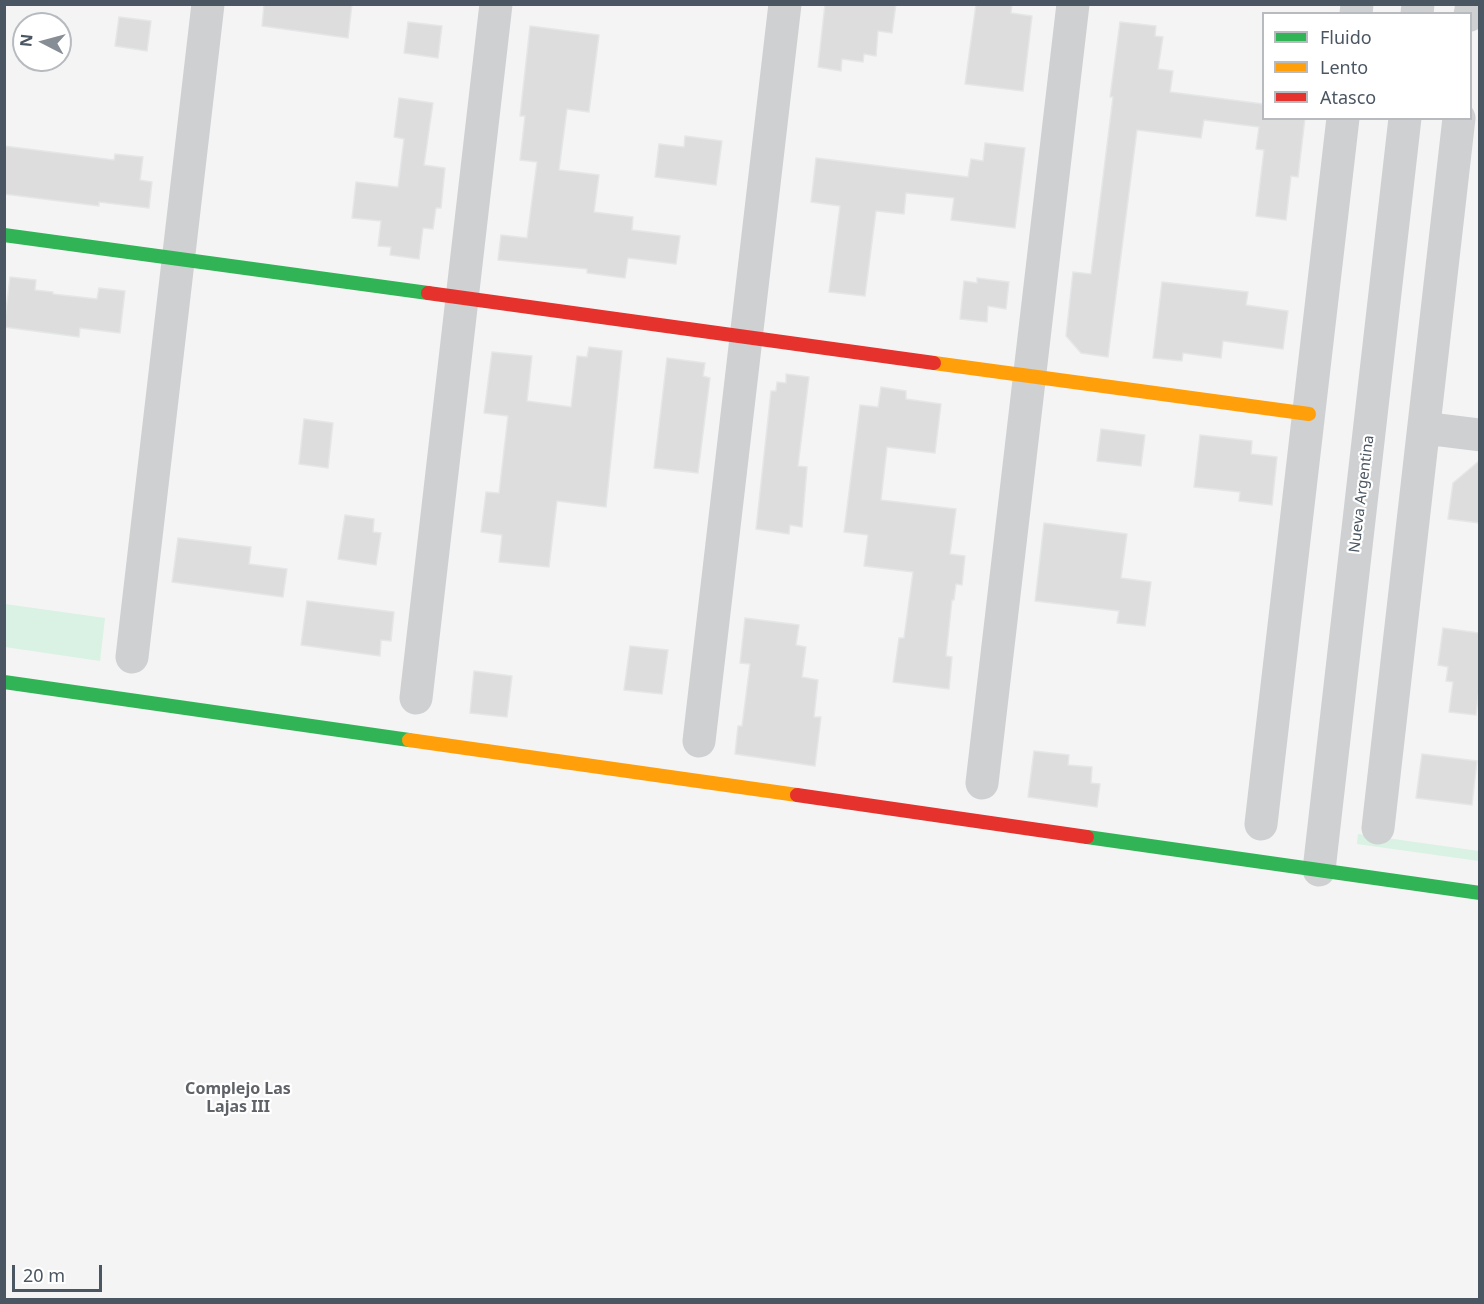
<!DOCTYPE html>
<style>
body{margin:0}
#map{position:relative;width:1484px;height:1304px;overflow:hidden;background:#f4f4f4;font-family:"Noto Sans",sans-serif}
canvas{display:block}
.frame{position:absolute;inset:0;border:6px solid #4a5661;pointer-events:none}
.legend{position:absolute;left:1262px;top:12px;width:210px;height:108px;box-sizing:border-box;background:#fff;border:2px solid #b7bbc0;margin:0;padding:8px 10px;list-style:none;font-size:18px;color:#4a5661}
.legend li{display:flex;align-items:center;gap:12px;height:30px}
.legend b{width:30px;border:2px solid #b7bbc0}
.north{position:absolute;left:12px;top:12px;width:60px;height:60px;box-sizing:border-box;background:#fff;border:2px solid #b7bbc0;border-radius:50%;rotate:276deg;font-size:16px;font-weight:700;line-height:24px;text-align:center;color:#4a5661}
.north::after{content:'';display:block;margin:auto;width:21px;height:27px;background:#868d94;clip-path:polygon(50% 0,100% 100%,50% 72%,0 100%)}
.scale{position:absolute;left:12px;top:1265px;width:90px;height:27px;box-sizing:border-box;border:3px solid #4a5661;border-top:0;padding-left:8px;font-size:18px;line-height:21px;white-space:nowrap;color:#4a5661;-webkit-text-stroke:4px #fff;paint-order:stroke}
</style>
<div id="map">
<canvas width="1484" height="1304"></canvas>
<div class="frame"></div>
<ul class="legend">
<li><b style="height:8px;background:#30b455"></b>Fluido</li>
<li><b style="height:8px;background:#ff9f0a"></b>Lento</li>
<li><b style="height:8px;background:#e5322d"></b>Atasco</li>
</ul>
<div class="north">N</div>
<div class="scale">20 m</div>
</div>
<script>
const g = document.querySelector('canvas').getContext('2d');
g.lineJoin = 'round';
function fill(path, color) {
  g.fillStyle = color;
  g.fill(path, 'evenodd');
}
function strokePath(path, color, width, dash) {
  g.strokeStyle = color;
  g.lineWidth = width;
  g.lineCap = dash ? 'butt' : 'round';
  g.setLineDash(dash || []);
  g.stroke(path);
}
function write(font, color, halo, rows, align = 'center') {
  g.font = font + ' "Noto Sans",sans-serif';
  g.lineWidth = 4.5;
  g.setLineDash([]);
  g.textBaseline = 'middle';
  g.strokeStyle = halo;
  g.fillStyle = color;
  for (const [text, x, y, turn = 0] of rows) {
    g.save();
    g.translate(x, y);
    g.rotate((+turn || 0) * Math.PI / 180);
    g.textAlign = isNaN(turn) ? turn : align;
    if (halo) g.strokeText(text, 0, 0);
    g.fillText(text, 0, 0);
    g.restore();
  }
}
const green = new Path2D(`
 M5 604 105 618 100 661 5 647Z
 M1358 834 1479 851V861L1357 844Z`);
const building = new Path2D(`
 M264 4H352L348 38 262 26Z
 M825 4H896L892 33 878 31 876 56 864 54 863 62 842 59 841 71 818 67Z
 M976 4H1012L1011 13 1032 16 1023 91 965 84Z
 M119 17 151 21 147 51 115 46Z
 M408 22 442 26 438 58 404 53Z
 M1120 22 1156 26 1155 36 1163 37 1158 69 1173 71 1170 92 1263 104V118H1305L1298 177 1291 176 1286 220 1256 216 1264 150 1256 149 1259 127 1204 120 1201 138 1137 130 1108 357 1081 353 1066 336 1073 272 1091 274 1113 97H1110Z
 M530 26 599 35 589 112 567 109 559 170 599 175 594 212 633 217 632 230 680 236 676 264 628 258 625 278 587 273V269L498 260 501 235 527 238 537 162 520 160 525 116H520Z
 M399 98 433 103 424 165 445 168 441 208H436L433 229 423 228 419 259 390 255 391 247 378 246 381 221 352 218 356 182 398 187 404 139 394 137Z
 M685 136 722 141 716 185 655 177 659 144 684 147Z
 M985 143 1025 148 1015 228 951 220 954 198 906 193 904 214 876 211 865 296 829 292 840 206 811 202 816 158 968 177 971 159 983 161Z
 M4 146 114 160 115 154 143 157 140 180 152 182 149 208 99 202V206L4 194Z
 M10 277 36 280 35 290 53 292V294L97 299 99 288 125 291 120 333 80 328 79 337 4 327Z
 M977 278 1009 282 1006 309 988 306 987 322 960 319 964 281 977 283Z
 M1162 282 1248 292 1246 305 1288 311 1283 349 1223 341 1221 358 1183 353 1182 361 1153 358Z
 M589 347 622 351 606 507 557 501 549 567 499 562 502 535 481 532 486 492 499 493 508 416 484 413 492 352 532 356 527 401 571 407 577 356 587 357Z
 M667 358 705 363 703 376 710 378 698 473 654 468Z
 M786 374 809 377 798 466 807 467 802 527 790 525 789 534 756 529 771 391H776L777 382 786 383Z
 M881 387 906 391V399L941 404 935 453 887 447 881 500 956 509 950 554 965 556 962 585 956 584 954 600H952L946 656 952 657 949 689 893 682 899 638H904L913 572 864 566 868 535 844 532 860 405 878 407Z
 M304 419 333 423 328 468 299 464Z
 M1101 429 1145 435 1141 466 1097 461Z
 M1200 435 1252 441 1251 454 1277 457 1272 505 1239 501 1240 492 1194 487Z
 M1479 461V523L1448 519 1453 483Z
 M345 515 374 519 373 532 381 533 376 565 338 559Z
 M1044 523 1127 534 1121 578 1151 582 1145 626 1117 623 1119 611 1035 601Z
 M178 538 251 547 249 564 287 569 283 597 172 582Z
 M307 601 394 612 391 641 381 640 380 656 301 645Z
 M745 618 799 625 796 645 806 647 802 677 818 680 814 717H821L815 766 735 754 738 726H742L750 664 740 663Z
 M1443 628 1479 633V690L1476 715 1449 712 1453 682 1446 681 1448 667 1438 665Z
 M630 646 668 650 662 694 624 690Z
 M474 671 512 676 507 717 470 713Z
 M1034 751 1069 755 1068 765 1092 767 1091 783 1100 784 1097 807 1028 797Z
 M1422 754 1477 761 1472 805 1416 798Z`);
const street = new Path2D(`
 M1356 14 1357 4
 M1417 14 1418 4
 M1470 15 1472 4
 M1424 428 1480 435
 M132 657 208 4
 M416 698 496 4
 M699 741 785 4
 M982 783 1073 4
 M1261 824 1343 118
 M1378 828 1459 118
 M1319 870 1405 118`);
const fast = new Path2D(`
 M4 235 428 293
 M4 682 409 740
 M1087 837 1480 893`);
const slow = new Path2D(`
 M934 363 1309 414
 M409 740 797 795`);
const jam = new Path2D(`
 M428 293 934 363
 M797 795 1087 837`);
const streetNames = [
 ["Nueva Argentina",1362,494,-83]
];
const neighbourhoodNames = [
 ["Complejo Las",238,1089],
 ["Lajas III",238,1107]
];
fill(green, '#d9f2e3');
fill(building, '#ddddde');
strokePath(building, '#e5e6e7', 1.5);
strokePath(street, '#ced0d2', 33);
strokePath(fast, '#30b455', 14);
strokePath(slow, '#ff9f0a', 14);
strokePath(jam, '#e5322d', 14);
write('15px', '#4a5661', '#fff', streetNames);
write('bold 16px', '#5f6368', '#fff', neighbourhoodNames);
</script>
